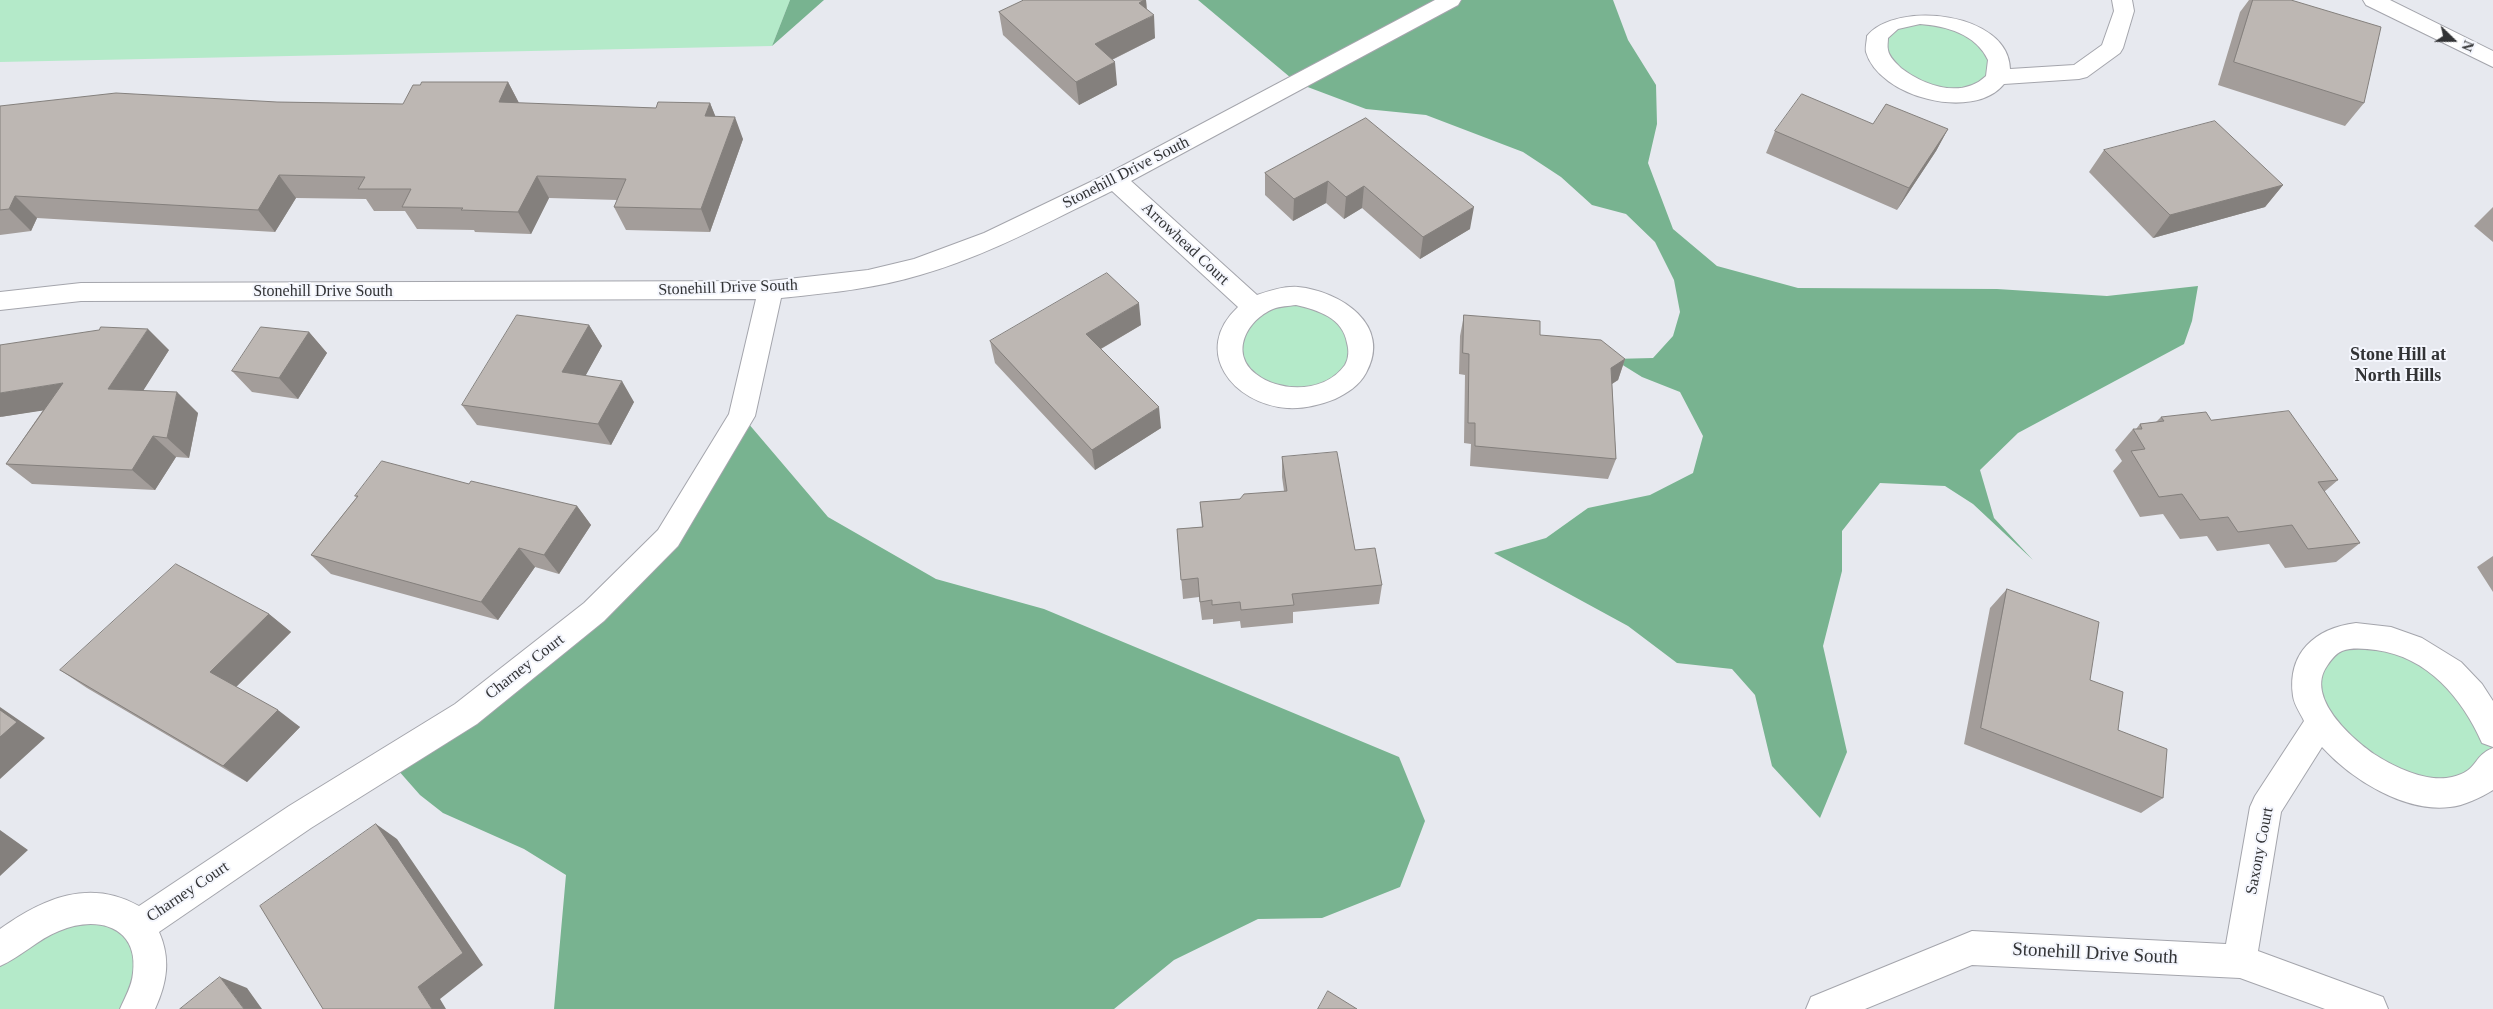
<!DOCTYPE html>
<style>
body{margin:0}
#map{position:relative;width:2493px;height:1009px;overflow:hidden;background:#e7e9ef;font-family:Georgia,serif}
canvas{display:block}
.north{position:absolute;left:2428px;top:15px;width:50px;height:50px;-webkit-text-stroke:4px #f4f6fd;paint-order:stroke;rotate:112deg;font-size:14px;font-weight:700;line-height:20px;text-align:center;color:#323335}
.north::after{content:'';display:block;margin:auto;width:18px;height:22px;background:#323335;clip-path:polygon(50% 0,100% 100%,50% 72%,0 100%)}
</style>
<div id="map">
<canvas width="2493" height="1009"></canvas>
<div class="north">N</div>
</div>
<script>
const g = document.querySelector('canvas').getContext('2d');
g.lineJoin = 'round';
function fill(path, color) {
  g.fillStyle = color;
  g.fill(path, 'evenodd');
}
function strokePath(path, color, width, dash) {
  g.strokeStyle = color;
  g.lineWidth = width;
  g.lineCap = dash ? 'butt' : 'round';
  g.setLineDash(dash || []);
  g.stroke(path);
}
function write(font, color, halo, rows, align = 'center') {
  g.font = font + ' Georgia,serif';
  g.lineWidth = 4;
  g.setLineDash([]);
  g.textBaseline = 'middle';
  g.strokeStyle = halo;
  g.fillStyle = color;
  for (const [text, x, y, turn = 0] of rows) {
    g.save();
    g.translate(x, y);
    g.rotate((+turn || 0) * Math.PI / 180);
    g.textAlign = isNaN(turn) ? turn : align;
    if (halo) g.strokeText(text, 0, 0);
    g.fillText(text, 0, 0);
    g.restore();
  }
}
const green = new Path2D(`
 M0 0H790L772 46 0 62Z
 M1903 19 1974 32 1997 77 1949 95 1890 73 1879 34Z
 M1318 300 1361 338 1339 387 1258 389 1232 332 1254 307Z
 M2330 641 2413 647 2493 733V762L2432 793 2320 724 2314 654Z
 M55 915 139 926 137 1009H0V949Z`);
const forest = new Path2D(`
 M790 0H824L772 46Z
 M1198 0H1613L1628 40 1656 85 1657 124 1648 163 1673 229 1717 266 1798 288 1997 289 2107 296 2198 286 2192 321 2184 344 2018 433 1980 470 1994 518 2033 560 1973 504 1945 486 1880 483 1842 531V571L1823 646 1847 752 1820 818 1772 766 1755 695 1732 669 1677 663 1628 626 1494 553 1546 538 1588 508 1650 495 1693 473 1703 436 1680 392 1642 377 1613 359 1653 358 1673 336 1680 312 1674 280 1655 242 1626 214 1592 205 1561 177 1523 152 1426 115 1366 109 1297 83Z
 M742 416 828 517 936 579 1044 609 1399 757 1425 821 1400 887 1322 918 1258 919 1174 960 1114 1009H554L566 875 524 849 443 813 420 795 390 761 668 538Z`);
const street = new Path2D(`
 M1435 0H1461L1458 5 1131 181 1257 295C1269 291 1284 286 1298 287 1340 291 1393 325 1366 373 1359 386 1347 393 1335 399 1320 405 1303 409 1287 408 1233 404 1191 351 1238 307L1112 191C1050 221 987 256 920 275 874 289 828 293 781 298L755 416 678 546 604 621 477 724 311 828 159 932C171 959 167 983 155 1009H120C125 997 132 986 133 973 139 926 96 915 59 931 38 939 21 957 0 966V929C43 898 90 878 139 906L289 806 455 704 584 603 658 530 729 414 756 299 81 301 0 310V292L81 283 770 281 868 270 914 259 984 233 1107 174ZM1296 305C1318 310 1343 318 1347 343 1349 350 1349 358 1345 365 1325 393 1280 393 1256 374 1229 353 1247 320 1273 309 1280 306 1289 306 1296 305Z
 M2112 0H2132L2134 11 2123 48 2120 53 2087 77 2079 79 2004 84C1973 122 1879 97 1866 52 1865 47 1867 41 1867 36 1896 0 2009 12 2010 69L2074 65 2102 45 2114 11ZM1920 24C1946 26 1976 34 1988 60L1986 76C1962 99 1924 86 1901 68 1896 63 1889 57 1888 50 1887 46 1888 42 1888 38L1898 29Z
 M2363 0H2390L2493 51V67L2366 5Z
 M2356 623 2391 627 2422 638 2461 662 2482 684 2493 701V747L2482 743C2462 698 2428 657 2376 650 2366 649 2353 647 2342 651 2335 654 2331 660 2327 666 2305 697 2351 738 2374 754 2394 767 2427 783 2452 777 2479 771 2472 756 2493 748V790C2482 797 2463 806 2450 807 2405 813 2351 779 2322 747L2281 812 2258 951 2383 997 2388 1009H2325L2240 978 1972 965 1865 1009H1806L1811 997 1972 931 2226 944 2250 807 2255 796 2304 721C2301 714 2294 705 2293 696 2287 653 2315 628 2356 623Z`);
const wall = new Path2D(`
 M1024 0H1146L1147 9 1155 38 1112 60 1117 85 1079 105 1003 35 999 12Z
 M2249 0H2291L2364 103 2345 126 2218 85 2240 12Z
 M508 82 519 103 656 108 710 103 715 116 743 139 710 232 626 230 614 207 617 200 549 198 531 234 475 232 474 230 417 229 405 211H374L366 199 296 198 275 232 37 218 31 231 0 235V106L277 102 403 104Z
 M1366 118 1470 229 1420 259 1362 208 1344 219 1326 203 1293 221 1265 195V173Z
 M1873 124 1948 129 1936 151 1897 210 1766 153 1775 131Z
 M2104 150 2283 185 2265 207 2153 238 2089 172Z
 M2493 207V242L2474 226Z
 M1464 315 1625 359 1618 380 1612 384 1616 459 1608 479 1470 466 1471 444 1464 443 1465 375 1459 374 1460 336Z
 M589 325 602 346 585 376 634 402 611 445 477 425 462 405Z
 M1141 325 1101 349 1161 428 1095 470 995 363 990 341Z
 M309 332 327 353 298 399 252 392 232 371Z
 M169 350 143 390 198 413 189 458 176 457 155 490 32 484 6 464 43 410 0 417Z
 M2161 417 2211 420 2338 480 2324 492 2360 543 2336 562 2285 568 2269 544 2217 551 2207 536 2180 539 2163 514 2140 517 2113 471 2122 461 2115 450 2133 429H2136L2140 424 2156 422Z
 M1282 457 1382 585 1379 604 1293 612V623L1241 628 1240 621 1213 624V619L1202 620 1199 597 1183 599 1177 529 1202 527 1200 502 1240 499 1284 491 1282 477Z
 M469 484 577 506 591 525 559 574 535 567 498 620 331 574 311 555 357 497 355 496Z
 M2493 556V592L2477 567Z
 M2007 589 2090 680 2118 730 2163 798 2141 813 1964 744 1990 608Z
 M269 614 291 632 236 687 300 727 247 782 87 688 60 670Z`);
const shadedWall = new Path2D(`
 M1144 0H1146L1147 19 1154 15 1155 38 1097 67 1095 44 1139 3Z
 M1115 62 1117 85 1079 105 1076 82Z
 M508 82 520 105 499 102Z
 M710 103 719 125 705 116Z
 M735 117 743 139 710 232 701 209Z
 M1948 129 1936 151 1897 210 1909 188Z
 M279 175 296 198 275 232 258 210Z
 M537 176 549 198 531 234 518 212Z
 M1328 181 1326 203 1293 221 1294 199Z
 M2283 185 2265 207 2153 238 2170 215Z
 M1364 186 1362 208 1344 219 1346 197Z
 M15 196 37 218 31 231 9 209Z
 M1474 207 1470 229 1420 259 1423 237Z
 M1139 303 1141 325 1090 355 1086 334Z
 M589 325 602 346 576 393 562 372Z
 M148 329 169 350 131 410 108 389Z
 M309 332 327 353 298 399 279 378Z
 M1625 359 1618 380 1604 389 1611 368Z
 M622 381 634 402 611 445 598 424Z
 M63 383 86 404 0 417V393Z
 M177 392 198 413 189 458 167 438Z
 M1159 407 1161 428 1095 470 1092 450Z
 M153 436 176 457 155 490 132 470Z
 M577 506 591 525 559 574 544 555Z
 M519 548 535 567 498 620 481 602Z
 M269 614 291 632 233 690 210 672Z
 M0 707 45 738 0 779Z
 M278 710 300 727 247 782 223 766Z
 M376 824 397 839 483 965 440 999 446 1009H432L418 987Z
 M0 830 28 850 0 876Z
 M220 977 247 988 262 1009H244Z`);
const building = new Path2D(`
 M1024 0H1144L1139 3 1154 15 1095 44 1115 62 1076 82 999 12Z
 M2253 0H2291L2381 27 2364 103 2234 62Z
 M422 82H508L499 102 656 108 658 102 710 103 705 116 735 117 701 209 614 207 626 179 537 176 518 212 461 210 463 208 402 207 411 189H358L365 177 279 175 258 210 15 196 9 209 0 210V106L116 93 277 102 403 104 413 85H420Z
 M1802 94 1873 124 1886 104 1948 129 1909 188 1775 131Z
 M1366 118 1474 207 1423 237 1364 186 1346 197 1328 181 1294 199 1265 173Z
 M2215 121 2283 185 2170 215 2104 150Z
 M1107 273 1139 303 1086 334 1159 407 1092 450 990 341Z
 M517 315 589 325 562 372 622 381 598 424 462 405Z
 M1464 315 1540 321V335L1601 340 1625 359 1611 368 1616 459 1475 446V423H1468L1469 354 1463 353Z
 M101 327 148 329 108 389 177 392 167 438 153 436 132 470 6 464 63 383 0 393V345L99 330Z
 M261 327 309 332 279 378 232 371Z
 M2289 411 2338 480 2318 482 2360 543 2308 549 2292 525 2238 532 2228 517 2200 520 2182 494 2159 497 2131 451 2145 449 2133 429H2142L2140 424 2164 421 2161 417 2206 412 2211 420Z
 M1337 452 1355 550 1375 548 1382 585 1292 594 1294 605 1241 610 1240 602 1212 605V600L1200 602 1198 578 1181 580 1177 529 1203 527 1200 502 1240 499 1244 494 1287 491 1282 457Z
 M382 461 469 484 471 481 577 506 544 555 519 548 481 602 311 555 358 496H355Z
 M176 564 269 614 210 672 278 710 223 766 60 670Z
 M2007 589 2099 622 2090 680 2123 692 2118 730 2167 749 2163 798 1981 728Z
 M0 710 17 722 0 737Z
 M376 824 463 953 418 987 432 1009H323L260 906Z
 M220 977 244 1009H180Z
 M1328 991 1357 1009H1318Z`);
const streetNames = [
 ["Stonehill Drive South",1126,173,-27],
 ["Arrowhead Court",1185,244,43],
 ["Stonehill Drive South",728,288,-2],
 ["Stonehill Drive South",323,292],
 ["Charney Court",525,667,-38],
 ["Saxony Court",2260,851,-79],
 ["Charney Court",188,892,-34]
];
const neighbourhoodNames = [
 ["Stone Hill at",2398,355],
 ["North Hills",2398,376]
];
const nearStreetnames = [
 ["Stonehill Drive South",2095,954,3]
];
fill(green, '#b4eac9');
fill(forest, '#78b390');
strokePath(street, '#a4a5ac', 2);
fill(street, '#fff');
fill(wall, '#a39d9a');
fill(shadedWall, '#84807d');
fill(building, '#bdb7b3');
strokePath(building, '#84807d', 1);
write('16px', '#323335', '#f4f6fd', streetNames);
write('bold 18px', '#323335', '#f4f6fd', neighbourhoodNames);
write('19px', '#323335', '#f4f6fd', nearStreetnames);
</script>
